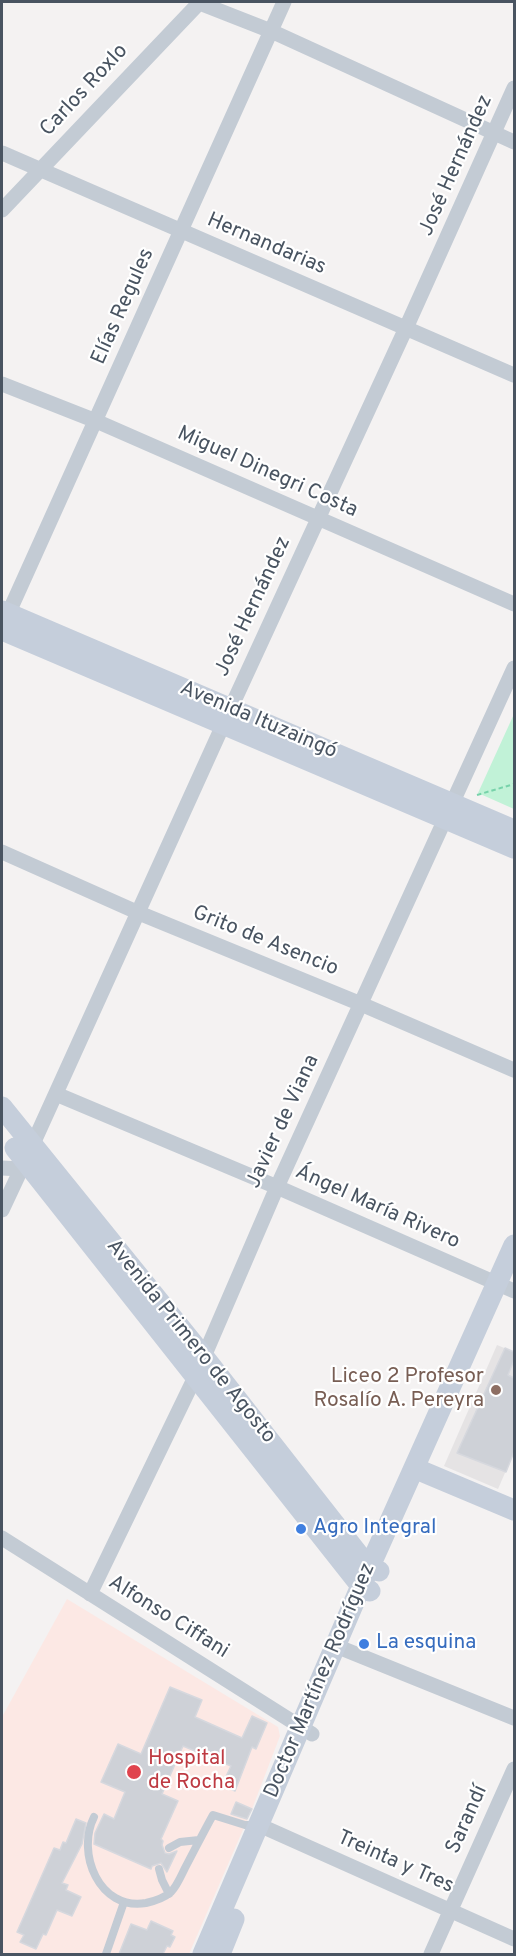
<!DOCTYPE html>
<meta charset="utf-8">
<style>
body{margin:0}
#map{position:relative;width:516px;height:1956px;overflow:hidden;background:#f4f2f2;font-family:Overpass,sans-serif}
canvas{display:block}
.frame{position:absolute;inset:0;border:3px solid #495461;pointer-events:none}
</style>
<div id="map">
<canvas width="516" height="1956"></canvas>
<div class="frame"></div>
</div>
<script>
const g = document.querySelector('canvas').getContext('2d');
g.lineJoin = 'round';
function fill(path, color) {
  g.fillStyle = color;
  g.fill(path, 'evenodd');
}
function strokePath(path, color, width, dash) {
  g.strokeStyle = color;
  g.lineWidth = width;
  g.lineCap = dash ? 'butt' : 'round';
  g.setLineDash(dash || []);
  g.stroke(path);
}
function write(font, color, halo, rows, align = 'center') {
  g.font = font + ' Overpass,sans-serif';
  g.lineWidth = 4.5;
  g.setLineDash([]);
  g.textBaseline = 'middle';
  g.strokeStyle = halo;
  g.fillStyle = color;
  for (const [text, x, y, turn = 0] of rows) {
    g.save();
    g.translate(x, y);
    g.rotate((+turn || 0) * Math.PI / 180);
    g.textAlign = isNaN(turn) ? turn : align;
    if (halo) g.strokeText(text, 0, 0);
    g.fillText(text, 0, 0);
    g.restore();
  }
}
const education = new Path2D(`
 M497 1345 514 1352V1452L498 1489 444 1466Z`);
const medical = new Path2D(`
 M67 1599 278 1727 280 1736 252 1809 189 1954H2V1717Z`);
const green = new Path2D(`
 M514 714V809L478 793Z`);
const building = new Path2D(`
 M505 1348 514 1352V1360L508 1375 514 1378V1452L506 1472 457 1453Z
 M170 1687 202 1700 195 1717 242 1738 252 1716 267 1723 256 1749 252 1747 235 1791 222 1785 231 1766 183 1746 162 1794 178 1801 161 1839 163 1841 162 1845 165 1853 169 1854 177 1851 167 1872 161 1863 152 1866 151 1869 94 1844 95 1833 104 1814 114 1819 125 1792 101 1782 118 1744 141 1754Z
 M236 1802 252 1809 247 1819 231 1814Z
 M76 1819 86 1823 82 1844 62 1883 68 1885 66 1890 81 1897 72 1916 57 1910 46 1935 43 1934 36 1949 20 1942 24 1935 17 1932 54 1848 60 1850 63 1842 66 1843Z
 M151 1921 173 1931 171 1935 175 1937 170 1947 167 1946 163 1954H119L131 1924 147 1930Z`);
const path = new Path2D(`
 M477 795 514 784`);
const lane = new Path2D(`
 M94 1817C76 1853 99 1911 146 1903 155 1901 164 1898 171 1892 177 1886 181 1876 185 1868 194 1851 203 1833 213 1815L245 1825H255
 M169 1848 180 1842 199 1840
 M159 1869 162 1880 169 1894
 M106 1954 124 1902`);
const street = new Path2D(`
 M197 2 271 31 514 142
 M2 153 514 375
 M2 210 200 2
 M2 384 96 421 514 604
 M5 621 284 2
 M2 852 139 913 361 1004 514 1070
 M56 1094 277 1187 514 1291
 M2 1168 21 1169
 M2 1210 32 1146 223 725 406 328 514 88
 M2 1538 312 1734
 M90 1594 196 1375 277 1187 514 668
 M336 1646 514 1718
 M259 1825 514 1939
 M431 1954 514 1769`);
const secondary = new Path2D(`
 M2 611 514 830
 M2 630 514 848
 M2 1107 204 1357 369 1568 379 1571
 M15 1148 361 1586 370 1591
 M414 1468 514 1510
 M203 1954 361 1586 514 1245
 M220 1954 234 1919`);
const markers = [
 [496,1390,6,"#8d6e63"],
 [301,1529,6,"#3f7fe0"],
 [364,1644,6,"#3f7fe0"],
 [134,1772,8,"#e0444e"]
];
const streetNames = [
 ["Carlos Roxlo",85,91,-47],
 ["José Hernández",457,166,-66],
 ["Hernandarias",266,245,23],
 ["Elías Regules",124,307,-66],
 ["Miguel Dinegri Costa",267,473,24],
 ["José Hernández",254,607,-65],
 ["Avenida Ituzaingó",258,721,23],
 ["Grito de Asencio",265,942,22],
 ["Javier de Viana",284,1122,-65],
 ["Ángel María Rivero",377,1208,24],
 ["Avenida Primero de Agosto",190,1342,51],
 ["Alfonso Ciffani",168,1618,32],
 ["Doctor Martínez Rodríguez",321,1681,-67],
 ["Sarandí",468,1820,-66],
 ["Treinta y Tres",395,1863,24]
];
const educationNames = [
 ["Liceo 2 Profesor",484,1378],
 ["Rosalío A. Pereyra",484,1402]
];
const shopNames = [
 ["Agro Integral",313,1529],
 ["La esquina",376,1644]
];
const healthNames = [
 ["Hospital",148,1760],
 ["de Rocha",148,1784]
];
fill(education, '#e5e3e4');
fill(medical, '#fce8e4');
fill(green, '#c1f2d7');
fill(building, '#ced1d7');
strokePath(building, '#d6d8de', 1.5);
strokePath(path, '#77d2aa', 2, [4.5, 3]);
strokePath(lane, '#c3cbd4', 8);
strokePath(street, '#c3cbd4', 15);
strokePath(secondary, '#c5cedb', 21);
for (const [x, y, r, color] of markers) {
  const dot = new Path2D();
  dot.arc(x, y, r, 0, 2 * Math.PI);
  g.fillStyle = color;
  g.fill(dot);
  strokePath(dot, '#fff', 2);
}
write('21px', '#495461', '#fff', streetNames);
write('21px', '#785e54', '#fff', educationNames, 'right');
write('21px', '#366cbe', '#fff', shopNames, 'left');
write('21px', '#be3a42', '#fff', healthNames, 'left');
</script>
